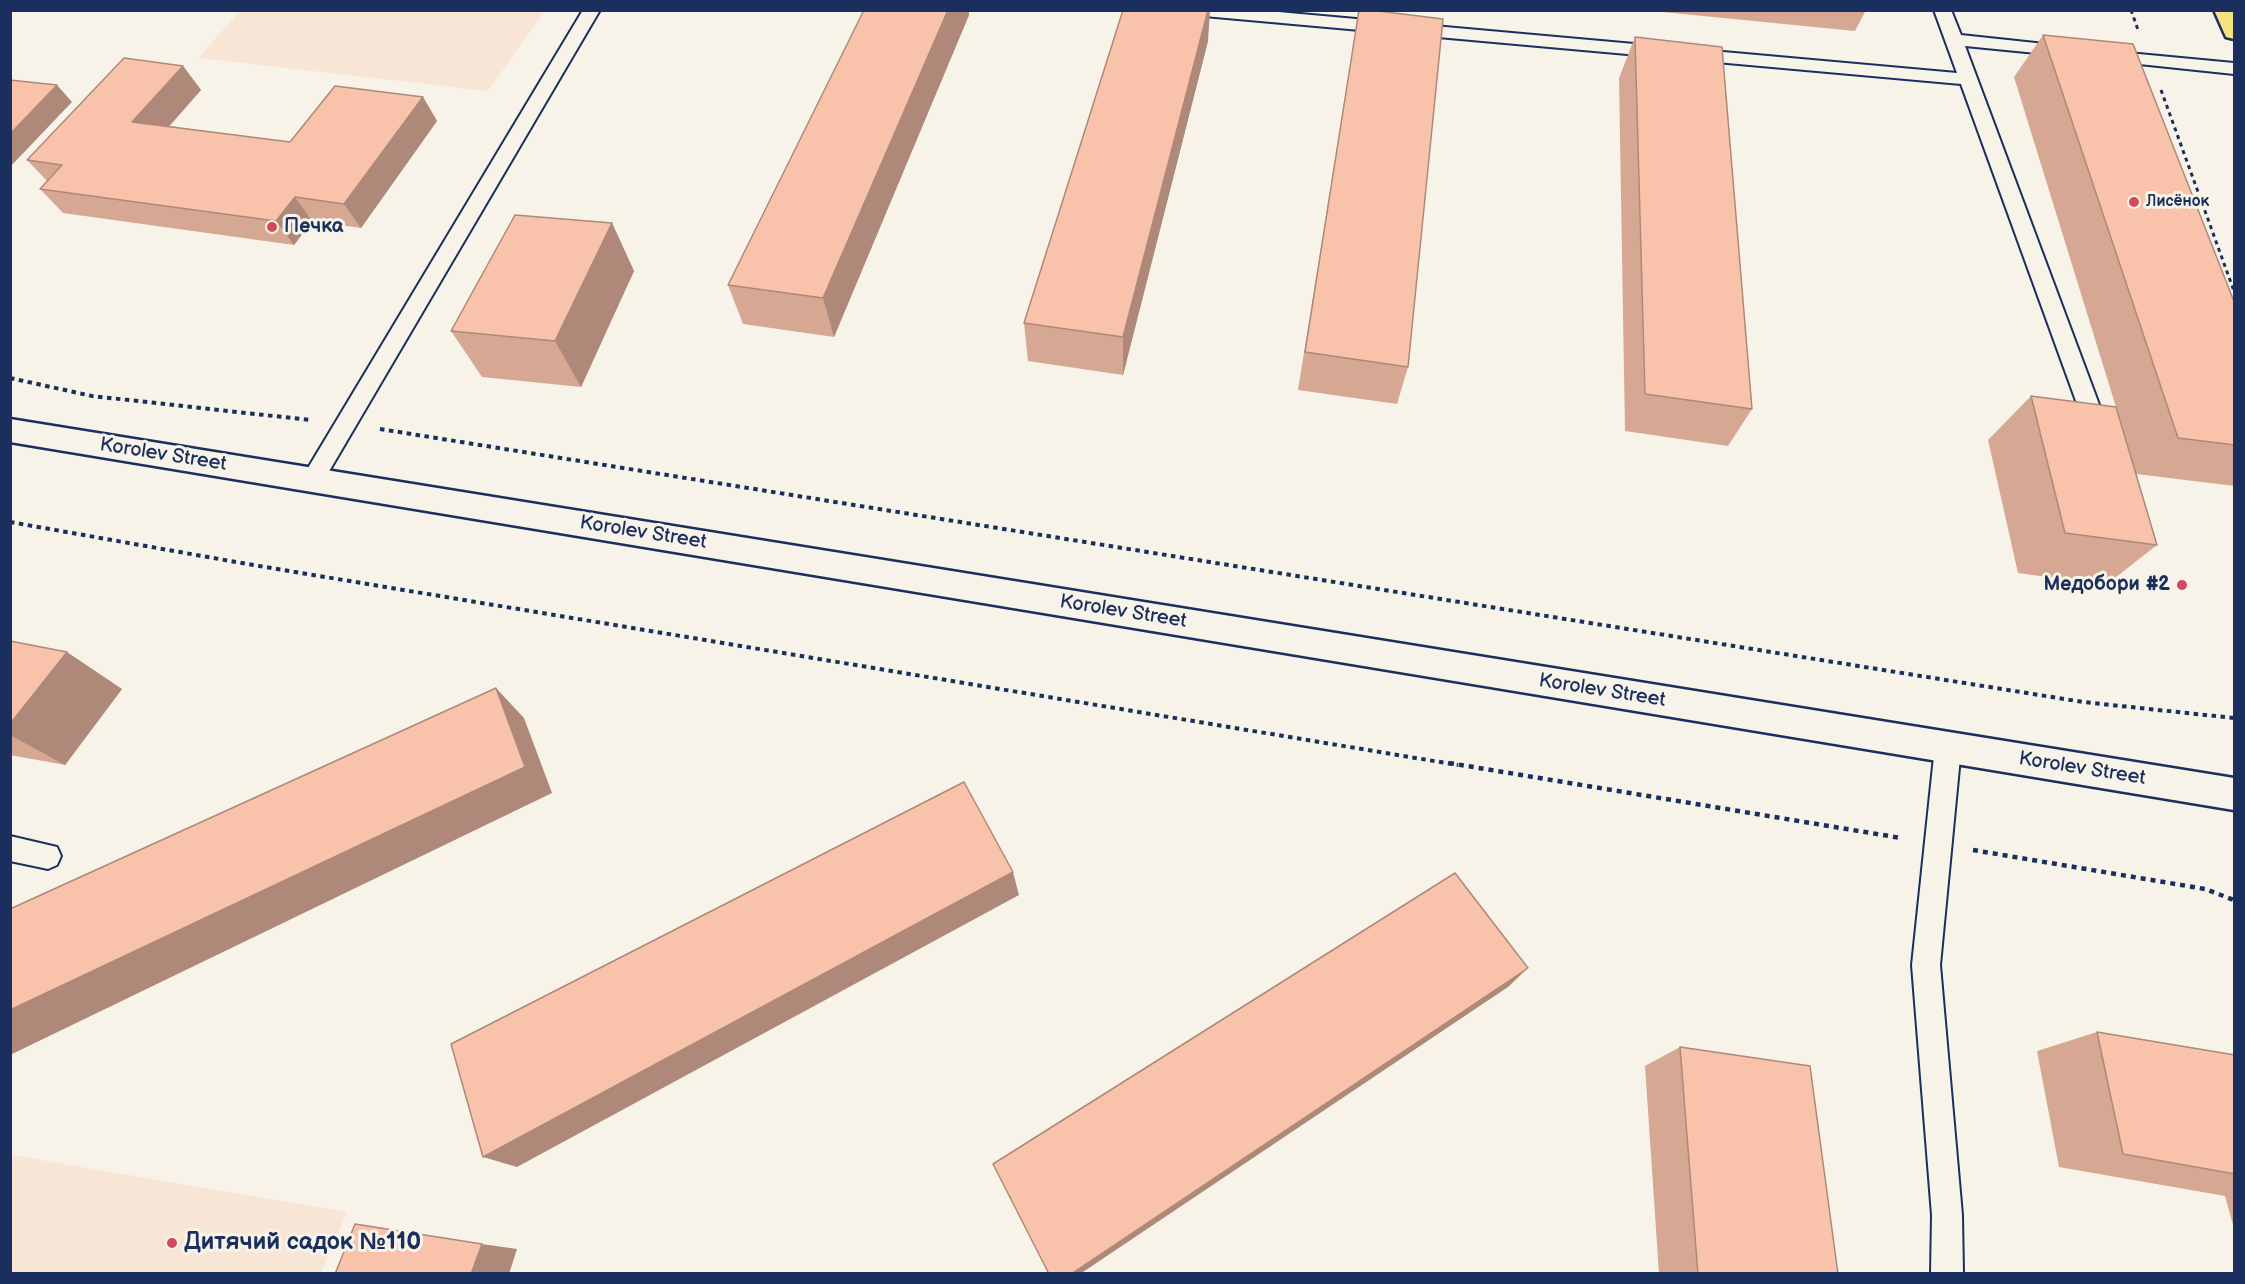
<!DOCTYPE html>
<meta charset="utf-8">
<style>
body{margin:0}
#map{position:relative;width:2245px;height:1284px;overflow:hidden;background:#f7f3e8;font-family:"Balsamiq Sans",sans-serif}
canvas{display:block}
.frame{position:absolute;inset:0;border:12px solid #1b2f5e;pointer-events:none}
</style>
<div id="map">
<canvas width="2245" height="1284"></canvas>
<div class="frame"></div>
</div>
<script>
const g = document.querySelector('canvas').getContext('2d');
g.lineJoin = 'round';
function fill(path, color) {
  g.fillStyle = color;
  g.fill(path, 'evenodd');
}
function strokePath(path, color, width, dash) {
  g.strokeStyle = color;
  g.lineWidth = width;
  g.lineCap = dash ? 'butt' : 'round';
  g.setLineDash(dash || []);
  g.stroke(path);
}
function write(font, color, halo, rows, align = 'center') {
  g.font = font + ' "Balsamiq Sans",sans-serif';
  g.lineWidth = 6;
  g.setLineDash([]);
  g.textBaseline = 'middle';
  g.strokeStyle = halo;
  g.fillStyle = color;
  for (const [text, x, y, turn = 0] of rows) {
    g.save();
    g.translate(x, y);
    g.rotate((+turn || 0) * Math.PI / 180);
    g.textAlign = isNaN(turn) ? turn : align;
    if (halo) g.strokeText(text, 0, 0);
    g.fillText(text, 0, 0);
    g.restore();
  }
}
const built = new Path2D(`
 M240 11V10L545 11 488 91 198 58Z
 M11 1155 347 1212 321 1273H11Z`);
const pathFar2 = new Path2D(`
 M2131 10 2138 30
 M2161 90 2234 291`);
const pathFar1 = new Path2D(`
 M10 378 92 396 310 420
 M380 429 2083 702 2234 718
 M10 522 253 565 1458 765`);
const path = new Path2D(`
 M1449 763 1901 838
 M1973 850 2205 889 2234 900`);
const service = new Path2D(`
 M583 10H600L321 485 313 488 305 485 302 479 305 473Z
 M1185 10H1256L1957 73 1934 10H1951L1961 35 2073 47 2076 51 2073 55 2067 56 1965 46 2110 434 2107 440 2099 442 2091 440 2088 434 1961 84 1193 15Z
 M2107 51 2234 63V74L2101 60 2098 56Z
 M1948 736 1957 739 1961 747 1940 965 1962 1215 1963 1274H1931L1932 1215 1912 965 1935 747 1939 739Z
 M10 836 57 847 61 856 57 865 48 869 10 861Z`);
const tertiary = new Path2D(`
 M10 419 2234 778V810L10 442Z`);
const primary = new Path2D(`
 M2214 10H2234V39L2226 37Z`);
const wall = new Path2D(`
 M864 10H969V15L834 337 743 324 728 285Z
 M1359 10 1408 367 1397 404 1298 390Z
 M1642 10H1866L1855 31Z
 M2043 35 2235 304V486L2136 474 2157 545 2106 585 2018 573 1988 440 2031 396 2116 407 2014 77Z
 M1635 37 1752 409 1728 446 1625 431 1619 78Z
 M1208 41 1123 375 1028 361 1024 323Z
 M183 66 201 90 169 126 290 142 423 97 437 121 361 228 312 221 294 245 63 213 40 189 47 181 27 160Z
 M612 223 634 271 581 387 482 377 451 331Z
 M10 641 122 689 65 765 10 755Z
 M2097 1032 2235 1055V1232L2225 1196 2059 1167 2037 1051Z
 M1680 1047 1838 1274H1659L1645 1066Z`);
const shadedWall = new Path2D(`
 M948 10H969V15L834 337 823 298Z
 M1208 10H1210L1208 41 1123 375V337Z
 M183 66 201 90 152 146 132 122Z
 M57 85 72 102 10 167V134Z
 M423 97 437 121 361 228 344 204Z
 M295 197 312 221 294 245 276 221Z
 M612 223 634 271 581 387 555 341Z
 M67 652 122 689 65 765 10 735V724Z
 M496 688 524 718 552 793 10 1055V1010Z
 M1013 872 1019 895 517 1167 483 1157Z
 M1528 968 1508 987 1080 1274H1071Z
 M482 1244 517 1249 509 1274H471Z`);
const building = new Path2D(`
 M864 10H948L823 298 728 285Z
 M1123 10H1208L1123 337 1024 323Z
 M1359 10H1370L1443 19 1408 367 1305 352Z
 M2043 35 2133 44 2235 304V445L2178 438Z
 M1635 37 1722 47 1752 409 1645 394Z
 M124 58 183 66 132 122 290 142 335 86 423 97 344 204 295 197 276 221 40 189 62 165 27 160Z
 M10 80 57 85 10 134Z
 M515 215 612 223 555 341 451 331Z
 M2031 396 2116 407 2157 545 2065 533Z
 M10 641 67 652 10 724Z
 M496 688 525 767 10 1010V909Z
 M964 782 1013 872 483 1157 451 1044Z
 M1455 873 1528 968 1071 1274H1049L993 1164Z
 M2097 1032 2235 1055V1174L2123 1154Z
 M1680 1047 1810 1066 1838 1274H1698Z
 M355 1224 482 1244 471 1274H335Z`);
const markers = [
 [2134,202,6,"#d1495b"],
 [272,227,6,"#d1495b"],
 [2182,585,6,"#d1495b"],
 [172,1243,6,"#d1495b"]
];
const farPoinames = [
 ["Лисёнок",2146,202]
];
const poiNames = [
 ["Печка",284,227],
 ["Медобори #2",2170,585,"right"]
];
const streetNames = [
 ["Korolev Street",163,455,9],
 ["Korolev Street",643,533,9],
 ["Korolev Street",1123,612,9],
 ["Korolev Street",1602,691,9],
 ["Korolev Street",2082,769,9]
];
const nearPoinames = [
 ["Дитячий садок №110",184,1243]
];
fill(built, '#f8e5d6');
strokePath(service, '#1b2f5e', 4);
strokePath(tertiary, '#1b2f5e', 5);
strokePath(primary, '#1b2f5e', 5);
strokePath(pathFar2, '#1b2f5e', 3, [4, 4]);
strokePath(pathFar1, '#1b2f5e', 4, [4.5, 4.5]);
strokePath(path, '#1b2f5e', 4.5, [5, 5]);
fill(service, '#f7f3e8');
fill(tertiary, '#f7f3e8');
fill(primary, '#f5e382');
fill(wall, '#d6a893');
fill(shadedWall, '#ae8878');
fill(building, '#f9c3ab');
strokePath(building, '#ae8878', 1.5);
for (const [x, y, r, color] of markers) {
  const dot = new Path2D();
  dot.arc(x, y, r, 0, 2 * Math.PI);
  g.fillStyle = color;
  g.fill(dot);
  strokePath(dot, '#f7f3e8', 2);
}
write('bold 16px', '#1b2f5e', '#f7f3e8', farPoinames, 'left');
write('bold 20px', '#1b2f5e', '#f7f3e8', poiNames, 'left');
write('20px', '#1b2f5e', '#f7f3e8', streetNames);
write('bold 24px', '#1b2f5e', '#f7f3e8', nearPoinames, 'left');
</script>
